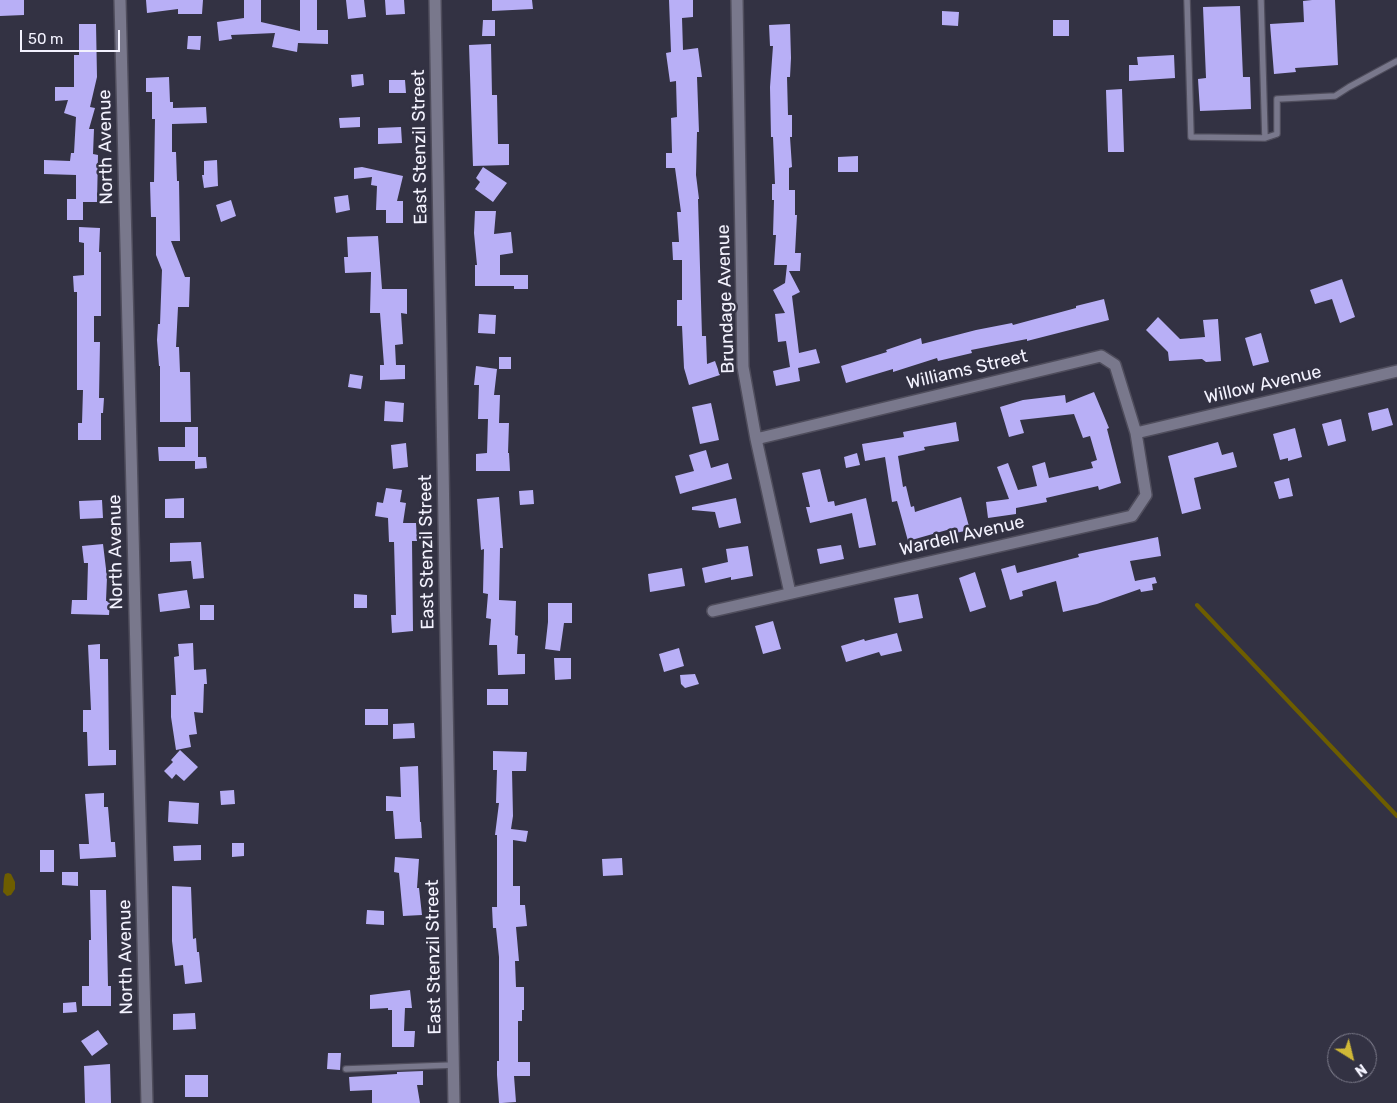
<!DOCTYPE html>
<style>
body{margin:0}
#map{position:relative;width:1397px;height:1103px;overflow:hidden;background:#333243;font-family:Rubik,sans-serif}
canvas{display:block}
.north{position:absolute;left:1327px;top:1033px;width:50px;height:50px;box-sizing:border-box;background:#333243;border:1px solid #807f8e;border-radius:50%;rotate:144deg;font-size:14px;font-weight:700;line-height:20px;text-align:center;color:#f3f2fe}
.north::after{content:'';display:block;margin:auto;width:18px;height:22px;background:#d0b837;clip-path:polygon(50% 0,100% 100%,50% 72%,0 100%)}
.scale{position:absolute;left:20px;top:30px;width:100px;height:22px;box-sizing:border-box;border:2px solid #f3f2fe;border-top:0;padding-left:6px;font-size:15px;line-height:18px;white-space:nowrap;color:#f3f2fe;-webkit-text-stroke:4px #333243;paint-order:stroke}
</style>
<div id="map">
<canvas width="1397" height="1103"></canvas>
<div class="north">N</div>
<div class="scale">50 m</div>
</div>
<script>
const g = document.querySelector('canvas').getContext('2d');
g.lineJoin = 'round';
function fill(path, color) {
  g.fillStyle = color;
  g.fill(path, 'evenodd');
}
function strokePath(path, color, width, dash) {
  g.strokeStyle = color;
  g.lineWidth = width;
  g.lineCap = dash ? 'butt' : 'round';
  g.setLineDash(dash || []);
  g.stroke(path);
}
function write(font, color, halo, rows, align = 'center') {
  g.font = font + ' Rubik,sans-serif';
  g.lineWidth = 5;
  g.setLineDash([]);
  g.textBaseline = 'middle';
  g.strokeStyle = halo;
  g.fillStyle = color;
  for (const [text, x, y, turn = 0] of rows) {
    g.save();
    g.translate(x, y);
    g.rotate((+turn || 0) * Math.PI / 180);
    g.textAlign = isNaN(turn) ? turn : align;
    if (halo) g.strokeText(text, 0, 0);
    g.fillText(text, 0, 0);
    g.restore();
  }
}
const water = new Path2D(`
 M8 873 11 874 15 882V889L11 895 7 896 3 892C4 886 3 880 5 874Z`);
const stream = new Path2D(`
 M1197 605 1397 816`);
const building = new Path2D(`
 M0 0H24V15L0 16Z
 M146 0H203L202 14H178V9L147 13Z
 M244 0H261V22L300 31V0H317V30H328V44L298 43 297 52 272 47 275 33 231 35 232 39 219 41 217 22 244 18Z
 M346 0H364L366 17 348 19Z
 M385 0H404L405 14 386 15Z
 M492 0H532L533 9 492 11Z
 M669 0H693V17L682 18 683 50 698 48 702 77H697L699 132H697L696 175 699 199H698L702 336H706L707 364 715 361 720 375 689 385 684 368 682 326H677V300H682V260H673L672 242H679L677 212H681L675 168H666V153H672L671 118 677 117 676 81 670 82 666 53 671 52Z
 M1312 0H1335L1338 65 1295 68 1296 72 1274 74 1270 24 1304 22 1303 1Z
 M1240 6 1243 77H1250L1251 109 1200 111 1198 79 1206 78 1203 7Z
 M942 11 959 12 958 26 942 25Z
 M483 20H495V36H482Z
 M1053 20H1069V36H1053Z
 M79 24H96L97 77 90 107 95 108 89 129H94L93 154 98 155 97 202H83V220H67V199H76V175L44 174V160L70 161 71 153H74L76 117 64 113 68 100 55 101V87H74V55H79Z
 M790 24 791 58 790 77H787L788 115H792V137H790L792 167 789 168V190H795V215H797L795 253H801L800 271H789L800 292 792 296 799 353 816 349 820 363 798 368 800 381 776 386 773 371 790 367 786 341 778 342 775 314 785 313 773 290 785 283 787 265H774L776 235H773L774 200H772V184H775L773 137H771L770 87 773 46H770L769 25Z
 M188 36H201L200 50 187 49Z
 M491 44 492 95H497L498 144H509V165L473 166 469 45Z
 M1174 55 1175 78 1129 81V65H1138L1137 57Z
 M363 74 364 85 352 87 351 75Z
 M169 77 170 102H173V108L206 107 207 123 172 124V152H176L177 181H179L180 241H171L185 277H190L189 307H178L176 347H179L180 372H190L191 422H160V366H159L157 340 158 324H160L162 270 156 255V217H151L150 182H154L155 119H152V92H146V78Z
 M389 80H405L406 93H389Z
 M1122 89 1124 152H1108L1106 90Z
 M360 117V127L340 128 339 118Z
 M401 127 402 143 378 144V128Z
 M858 156V172H838V157Z
 M217 160 218 186 204 188 202 175H204V161Z
 M362 167 403 176 397 201H403V223H386V210H376L377 186 371 185 372 177 354 179V168Z
 M483 167 507 183 493 202 475 189 480 182 476 178Z
 M348 195 350 210 336 213 334 197Z
 M231 200 236 216 221 222 216 205Z
 M475 211H496L494 234 511 232 513 253 500 255V275H528V289H514V286H475V265H477L474 233Z
 M79 227 100 228 99 252H101V316H94V342H100L99 398H104L103 413H101V440H78V423H82L83 390H77V292H74L73 276 84 275V243L79 242Z
 M378 236 382 289H407V314L401 313 403 344 395 345 396 365H405V379L380 380V365H384L380 313H370L371 272 345 273 344 257H348L347 237Z
 M1342 279 1355 317 1340 323 1332 299 1315 304 1310 290Z
 M1104 299 1109 320 1027 341V339L971 350 972 353 938 361 937 358 893 372V369L846 383 841 366 887 352 886 350 921 338 922 344 976 330 1012 323 1013 325 1076 308V306Z
 M479 314 496 315 495 334 478 333Z
 M1158 317 1180 339 1205 337 1203 320 1218 319 1221 361 1206 362 1202 359 1169 361 1168 352 1146 330Z
 M1261 333 1269 362 1253 366 1245 338Z
 M499 357H511V369H499Z
 M476 366 497 369 494 395H500L499 423H509L508 453H509L510 471H476V454L487 453 488 419H478L479 385H474Z
 M350 374 363 376 361 389 348 387Z
 M1094 392 1109 428 1107 429 1121 483 1099 490 1098 486 1046 498 1047 502 1016 508V514L988 518 986 502 1009 499 997 467 1008 463 1018 490 1037 486 1032 466 1045 462 1049 478 1093 468 1091 462 1097 460 1090 436 1083 438 1074 414 1020 420 1024 433 1009 437 1000 407 1023 400 1065 395 1066 403Z
 M385 401 404 403 403 422 384 421Z
 M711 403 719 440 700 444 692 407Z
 M1388 408 1393 425 1372 431 1368 413Z
 M1341 419 1346 441 1328 446 1322 424Z
 M956 422 959 441 924 447 925 450 898 456 903 487 906 486 911 507 914 506 915 512 961 497 970 530 955 533 954 528 908 541 897 501 892 502 885 457 865 461 862 444 904 437 903 432Z
 M185 427H198V457H206L207 468 195 469V461H159L158 447H185Z
 M1295 428 1302 457 1288 461V458L1280 460 1273 434Z
 M1218 442 1222 455 1233 452 1237 467 1194 478 1201 509 1182 514 1168 456Z
 M406 443 408 467 393 469 391 445Z
 M706 450 711 468 728 463 732 479 680 494 675 476 694 471 689 455Z
 M857 453 860 465 846 468 844 457Z
 M820 469 828 502 834 501 835 506 866 498 876 545 859 548 852 513 810 523 806 507H810L802 473Z
 M1289 478 1293 496 1279 499 1274 482Z
 M386 488 402 490 400 502 406 503 403 523H416L417 541H412L413 631 392 633 391 615H396L394 542H389L388 518 375 516 377 502 383 503Z
 M533 490 534 504 520 505 519 491Z
 M499 497 503 548H500L499 600 516 601 515 635 518 636 517 654H525V674L498 675 497 645H489L491 619 486 618 488 594 483 593 484 549 481 550 477 499Z
 M184 498V518H165V499Z
 M736 498 741 523 719 528 715 512 692 510V507Z
 M102 500 103 518 80 519 79 501Z
 M1158 537 1161 556 1130 561 1135 581 1155 577 1157 583 1152 584 1153 590 1141 592 1140 589 1097 604 1063 612 1056 581 1022 591 1023 596 1010 600 1001 569 1015 565 1017 573 1079 557 1078 554 1096 550Z
 M201 542 204 578 193 579 191 561 170 562V543Z
 M103 544 107 577 106 601H110L109 615 71 614 72 600H87L88 563H84L82 546Z
 M841 545 844 559 820 564 817 549Z
 M748 546 753 576 731 580V577L705 583 702 568 728 562 726 549Z
 M682 568 685 586 650 592 648 574Z
 M975 572 986 607 970 612 959 578Z
 M187 590 190 608 160 612 158 594Z
 M354 594 367 595V608H354Z
 M918 594 923 618 899 623 894 598Z
 M548 603H572V623H564L560 651 545 649 548 622Z
 M200 605H214V620H200Z
 M773 621 781 649 763 654 755 626Z
 M897 633 902 651 881 656 879 652 846 662 841 646 864 639 865 641Z
 M193 643 194 670 206 669 207 684H204L203 713 194 712 197 734 189 735 191 747 176 750 171 717V695H176L174 657 179 656 178 644Z
 M100 644V659H108L109 750H116V765L88 766 87 732H83V710H91L88 645Z
 M679 648 684 666 664 672 659 654Z
 M554 658H571V679L555 680Z
 M695 674 699 684 685 688 681 684 680 675Z
 M487 689H508V705H487Z
 M365 709H388V725H365Z
 M414 723 415 738 393 739V724Z
 M180 750 198 767 184 781 176 774 172 779 164 771 173 762 171 760Z
 M493 751 527 752 526 771H512L513 816 511 829 528 831 526 842 513 840V886H520V905H525L527 926 516 927 519 961H515L516 987H524V1010H522V1021H518V1062H530V1076H514L516 1102 502 1103H499L497 1075V1061H499V957L496 928H493L492 907H497V835H495L499 803H496L497 770H493Z
 M418 766 420 822H421L422 838 395 839 393 811H386V796L401 797 400 767Z
 M234 790 235 804 221 805 220 791Z
 M104 793V807H108L111 842H115L116 857 80 859 79 844H89L85 794Z
 M169 801 199 803 198 824 168 822Z
 M232 843H244V856L232 857Z
 M201 845V860L174 861 173 846Z
 M40 850H54V872H40Z
 M395 857 419 859 417 888H419L422 915 403 916 399 873 394 872Z
 M622 858 623 875 603 876 602 859Z
 M62 872H78V886L62 885Z
 M172 886 191 887 193 939 196 938 197 952H199L202 982 185 984 183 965 175 966 172 941Z
 M90 890H106L108 986H111V1006H82V986H89V940H91Z
 M367 910 384 911V925L366 924Z
 M410 990 412 1008H405L404 1031H415L414 1047H392V1010H388V1008L370 1009V995Z
 M76 1002 77 1012 63 1013V1003Z
 M195 1013 196 1029 173 1030V1014Z
 M98 1030 108 1044 92 1056 81 1041Z
 M328 1053H341L340 1070 327 1069Z
 M110 1064 111 1103H85L84 1066Z
 M423 1071V1085H417L420 1103H372V1090L350 1091 349 1077 397 1074V1072Z
 M185 1075H208V1097H185Z`);
const lane = new Path2D(`
 M1187 0 1191 137 1265 138 1261 0
 M1265 138 1277 134V99L1335 96 1349 87 1397 61
 M346 1069 454 1065`);
const street = new Path2D(`
 M120 0 147 1103
 M435 0 454 1103
 M737 0 743 367 756 439 790 593
 M1136 433 1397 371
 M713 611 1132 516 1146 495 1136 433 1115 365 1101 356 756 439`);
const streetNames = [
 ["North Avenue",106,147,-91],
 ["East Stenzil Street",420,147,-91],
 ["Brundage Avenue",726,299,-92],
 ["Williams Street",967,370,-13],
 ["Willow Avenue",1263,385,-13],
 ["Wardell Avenue",962,536,-13],
 ["North Avenue",116,552,-91],
 ["East Stenzil Street",427,552,-91],
 ["North Avenue",126,957,-91],
 ["East Stenzil Street",434,957,-91]
];
fill(water, '#6d5d00');
strokePath(stream, '#6d5d00', 4);
fill(building, '#b8aff6');
strokePath(lane, '#4f4d5c', 8);
strokePath(street, '#4f4d5c', 14);
strokePath(lane, '#79788c', 5.5);
strokePath(street, '#79788c', 11);
write('18px', '#f3f2fe', '#333243', streetNames);
</script>
